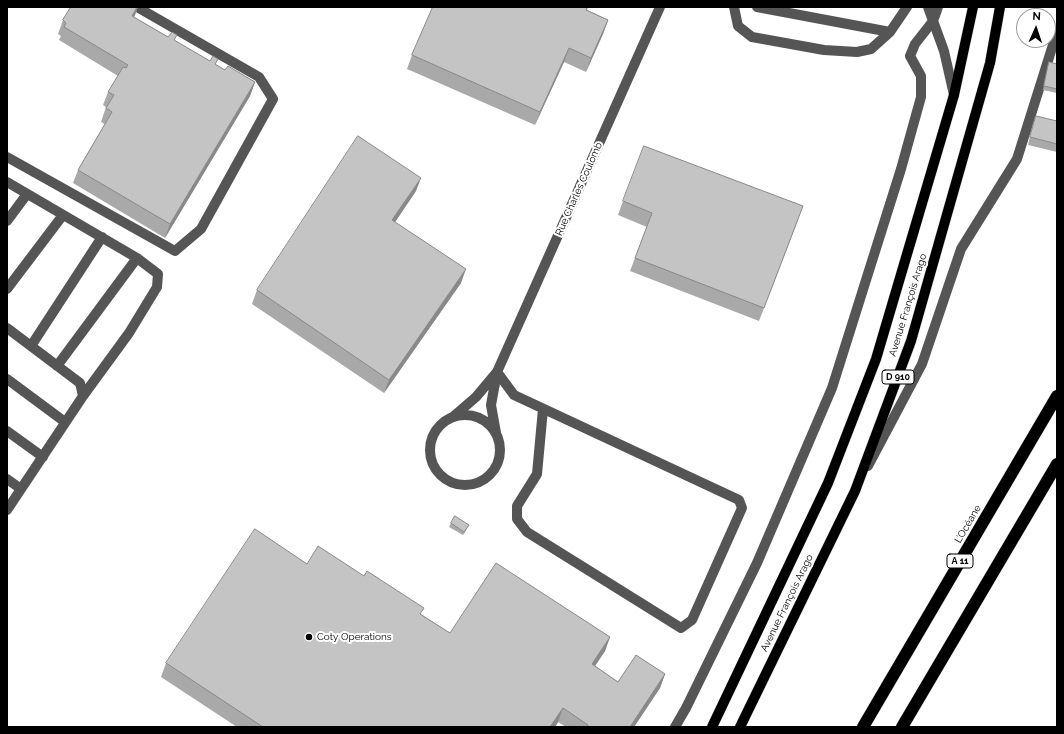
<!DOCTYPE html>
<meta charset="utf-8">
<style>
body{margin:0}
#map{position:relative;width:1064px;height:734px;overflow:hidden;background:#fff;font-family:Raleway,sans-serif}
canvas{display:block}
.frame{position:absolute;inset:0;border:8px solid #000;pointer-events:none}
.north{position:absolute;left:1016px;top:8px;width:40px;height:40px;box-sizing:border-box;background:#fff;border:1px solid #999;border-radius:50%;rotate:3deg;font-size:11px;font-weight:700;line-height:16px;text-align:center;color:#000}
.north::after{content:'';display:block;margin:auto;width:14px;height:18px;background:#000;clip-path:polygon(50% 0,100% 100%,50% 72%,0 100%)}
</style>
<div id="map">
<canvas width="1064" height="734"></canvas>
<div class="frame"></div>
<div class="north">N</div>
</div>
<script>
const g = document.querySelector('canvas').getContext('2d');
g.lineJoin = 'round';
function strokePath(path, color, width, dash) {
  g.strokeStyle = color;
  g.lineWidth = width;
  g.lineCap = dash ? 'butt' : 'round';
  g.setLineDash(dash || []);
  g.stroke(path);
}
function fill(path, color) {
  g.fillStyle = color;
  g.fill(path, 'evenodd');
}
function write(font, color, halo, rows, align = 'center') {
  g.font = font + ' Raleway,sans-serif';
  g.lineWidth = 4;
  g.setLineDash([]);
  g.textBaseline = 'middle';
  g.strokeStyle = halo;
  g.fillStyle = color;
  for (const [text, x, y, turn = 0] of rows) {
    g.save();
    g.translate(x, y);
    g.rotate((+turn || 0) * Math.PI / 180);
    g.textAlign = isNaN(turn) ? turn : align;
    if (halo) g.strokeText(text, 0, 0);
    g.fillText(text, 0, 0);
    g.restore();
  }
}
const minor = new Path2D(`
 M734 7 738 26 752 37 824 50 857 52 871 49 890 32
 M757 7 890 32 907 7
 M928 7 944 51 954 95
 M7 157 175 251 201 229 273 99 259 77 137 7
 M7 182 137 258 158 274 157 287 129 333 83 396
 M7 221 27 194
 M7 289 63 215
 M7 328 80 383 83 396 7 510
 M31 346 102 237
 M57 366 137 258
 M497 372 514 395 739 500 742 508 692 620 681 628 527 532 517 519V506L537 474 543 409
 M7 379 65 422
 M430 450a35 35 0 1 1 70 0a35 35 0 1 1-70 0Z
 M454 416 476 397 497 372
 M7 431 43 457
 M496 433 491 405 497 372 660 7
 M868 466 922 364 961 249 1017 159 1057 32
 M7 479 21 489
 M675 727 686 708 757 563 832 388 901 169 921 97V76L910 56 915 44 933 21 938 7`);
const major = new Path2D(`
 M712 727 828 483 876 359 954 95 973 7
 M740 727 855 491 911 341 990 63 1000 7`);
const highway = new Path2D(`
 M863 727 1057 396
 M902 727 1057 464`);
const wall = new Path2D(`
 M71 7H138L134 17 225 70 255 82 250 96 165 238 73 183 78 170 105 124 101 122 106 107 103 105 108 92 118 76 59 40 61 36 58 34 63 20Z
 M433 7H588L587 10 608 20 603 34 586 72 564 62 535 125 407 69 412 55Z
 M1049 62 1057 64V93L1043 90Z
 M1036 116 1057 121V152L1028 145 1033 123Z
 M416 191 395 222 461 283 384 393 252 304 257 290Z
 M623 201 798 220 759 321 630 271 647 227 618 215Z
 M451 523 469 525 467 529 463 535 449 527Z
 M307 564 422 615 450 633 610 637 605 651 595 666 618 682 665 674 660 688 634 727H566L558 722 555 727H237L161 677 166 663Z`);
const shadedWall = new Path2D(`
 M137 7H138L135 15 127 29 132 16Z
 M608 20 603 34 586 72 591 58Z
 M569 48 564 62 535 125 540 112Z
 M255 82 250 96 165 238 170 224Z
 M421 178 416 191 387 234 392 220Z
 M466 269 461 283 384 393 389 380Z
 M610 637 605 651 587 678 592 664Z
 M665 674 660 688 634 727H630Z
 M563 708 558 722 555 727H550Z`);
const building = new Path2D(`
 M71 7H137L132 16 168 37 172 32 177 35 174 40 210 61 213 56 218 59 215 64 225 70 228 66 255 82 170 224 78 170 112 112 106 108 114 95 108 92 123 67 126 68 128 65 64 27 66 23 63 20Z
 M433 7H587L586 10 608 20 591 58 569 48 540 112 412 55Z
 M1049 62 1057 64V89L1044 86Z
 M1036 116 1057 121V144L1030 137Z
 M358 136 421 178 392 220 466 269 389 380 257 290Z
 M644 146 803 206 764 308 635 258 652 213 623 201Z
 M455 516 469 525 464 532 451 523Z
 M255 529 307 564 318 546 364 576 367 571 424 608 420 614 450 633 496 563 610 637 592 664 618 682 636 655 665 674 630 727H587L588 725 563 708 550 727H263L166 663Z`);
const markers = [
 [309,637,4,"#000"]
];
const shields = [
 [898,377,32],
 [960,561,26]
];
const shieldNames = [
 ["D 910",898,377],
 ["A 11",960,561]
];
const streetNames = [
 ["Rue Charles Coulomb",579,189,-66],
 ["Avenue François Arago",908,305,-73],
 ["L’Océane",968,524,-60],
 ["Avenue François Arago",787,603,-64]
];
const poiNames = [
 ["Coty Operations",317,637]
];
strokePath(major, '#dbdbdb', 11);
strokePath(highway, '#dbdbdb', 13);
strokePath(minor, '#555', 10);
strokePath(major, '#000', 10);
strokePath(highway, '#000', 12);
fill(wall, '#a9a9a9');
fill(shadedWall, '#898989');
fill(building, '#c4c4c4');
strokePath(building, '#898989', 1);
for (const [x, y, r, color] of markers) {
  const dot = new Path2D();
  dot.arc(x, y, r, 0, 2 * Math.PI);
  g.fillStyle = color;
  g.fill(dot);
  strokePath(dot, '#fff', 1.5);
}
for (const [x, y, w] of shields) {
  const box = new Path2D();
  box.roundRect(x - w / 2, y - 7, w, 14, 3);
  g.fillStyle = '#fff';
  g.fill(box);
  strokePath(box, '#000', 1);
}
write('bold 9px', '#000', null, shieldNames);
write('10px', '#000', '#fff', streetNames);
write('10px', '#000', '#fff', poiNames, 'left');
</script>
